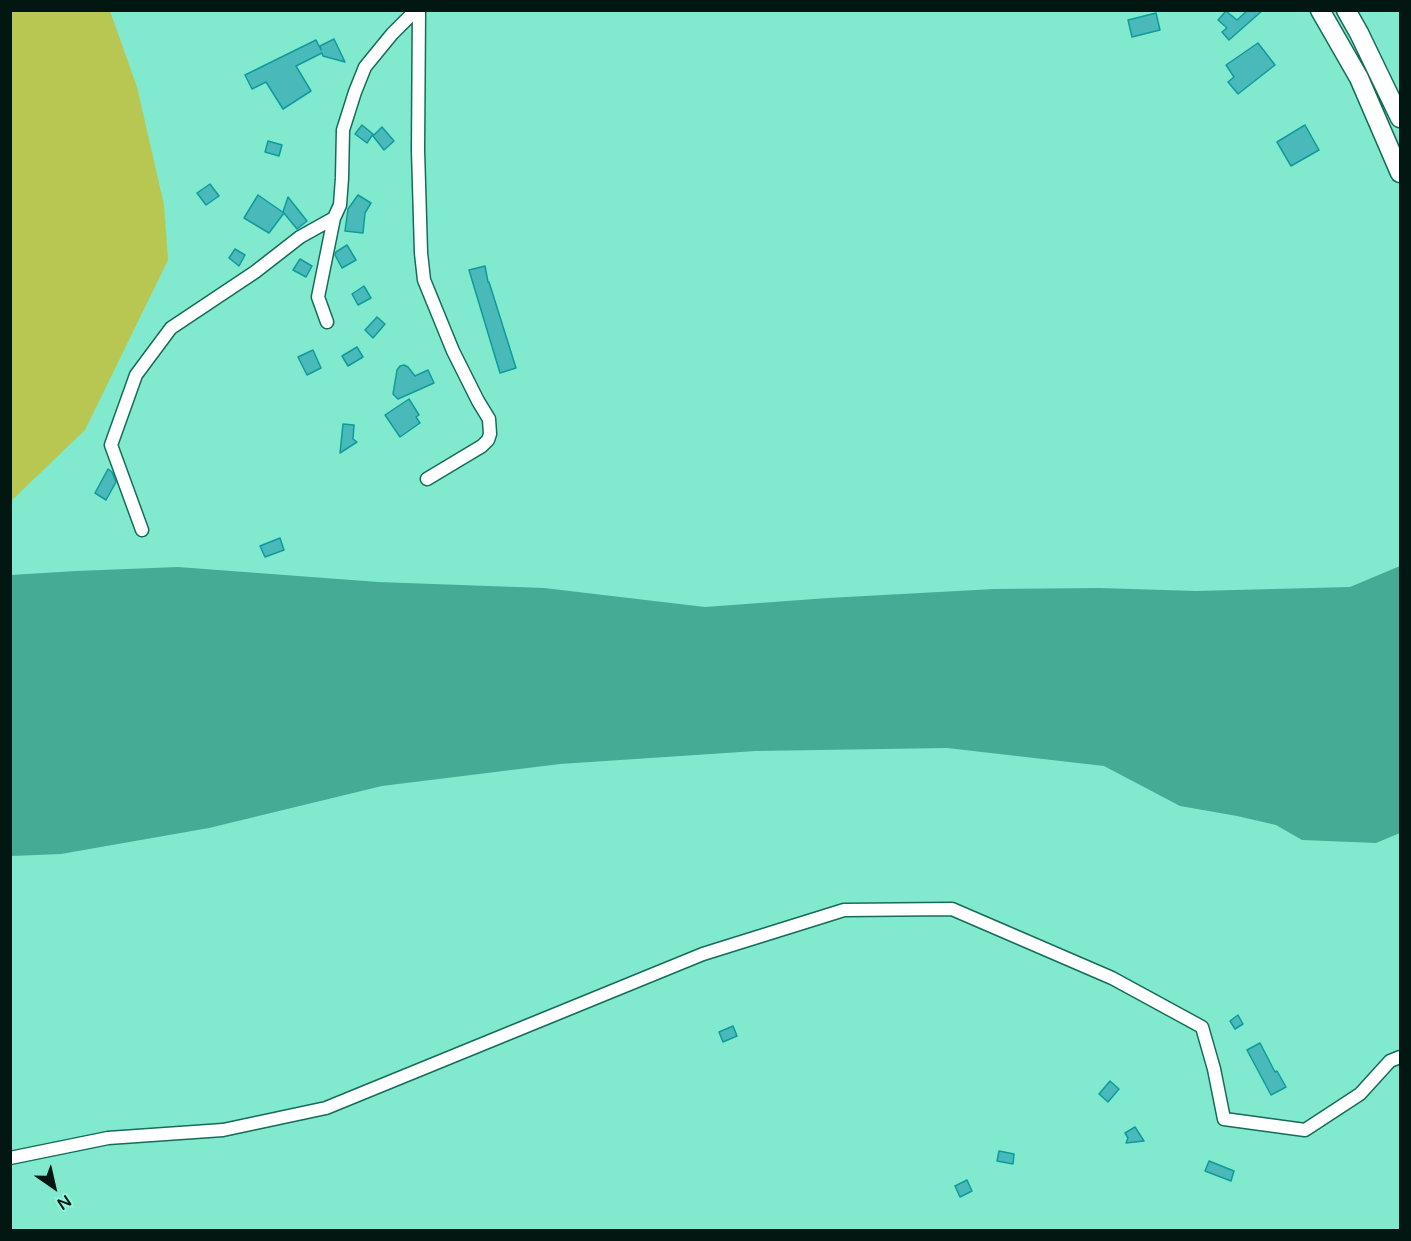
<!DOCTYPE html>
<style>
body{margin:0}
#map{position:relative;width:1411px;height:1241px;overflow:hidden;background:#81e9ce;font-family:"Varela Round",sans-serif}
canvas{display:block}
.frame{position:absolute;inset:0;border:12px solid #021711;pointer-events:none}
.north{position:absolute;left:24px;top:1157px;width:60px;height:60px;-webkit-text-stroke:4px #8ff6db;paint-order:stroke;rotate:146deg;font-size:16px;font-weight:700;line-height:24px;text-align:center;color:#021711}
.north::after{content:'';display:block;margin:auto;width:21px;height:27px;background:#021711;clip-path:polygon(50% 0,100% 100%,50% 72%,0 100%)}
</style>
<div id="map">
<canvas width="1411" height="1241"></canvas>
<div class="frame"></div>
<div class="north">N</div>
</div>
<script>
const g = document.querySelector('canvas').getContext('2d');
g.lineJoin = 'round';
function fill(path, color) {
  g.fillStyle = color;
  g.fill(path, 'evenodd');
}
function strokePath(path, color, width, dash) {
  g.strokeStyle = color;
  g.lineWidth = width;
  g.lineCap = dash ? 'butt' : 'round';
  g.setLineDash(dash || []);
  g.stroke(path);
}
const green = new Path2D(`
 M11 10 110 11 137 87 164 205 168 260 85 430 11 501Z`);
const water = new Path2D(`
 M1400 566V833L1376 843 1302 840 1276 825 1237 816 1180 806 1104 766 947 748 756 751 560 764 382 786 209 828 61 854 11 856V575L76 571 178 567 378 582 544 588 705 607 828 598 994 589 1100 588 1196 591 1350 587Z`);
const building = new Path2D(`
 M1248 10H1263L1229 40 1222 32 1227 28 1218 20 1226 11 1237 20Z
 M1156 13 1160 30 1132 37 1128 20Z
 M334 39 345 62 323 56 322 53 296 66 311 91 283 109 266 82 252 89 245 75 316 40 321 50 320 46Z
 M1258 43 1275 65 1238 94 1228 82 1234 77 1226 65Z
 M362 125 373 134 367 143 355 134Z
 M1305 125 1319 150 1291 166 1277 142Z
 M382 127 394 141 384 150 373 136Z
 M268 141 282 145 279 156 265 152Z
 M210 184 219 196 206 205 197 193Z
 M258 195 284 213 269 233 244 218Z
 M358 195 371 203 365 213 363 233 345 231 348 209Z
 M288 197 307 221 297 229 283 212Z
 M347 245 356 260 342 268 335 255 336 252Z
 M235 249 245 255 239 266 229 258Z
 M300 259 312 266 306 277 293 270Z
 M485 266 488 282H489L516 368 500 373 469 270Z
 M364 286 371 298 358 305 352 294Z
 M377 317 385 324 373 338 365 330Z
 M357 347 363 357 348 366 342 356Z
 M313 350 321 368 307 375 298 357Z
 M404 365 408 367 415 376 428 370 434 383 398 399 393 394 397 370 400 366Z
 M409 399 419 415 416 417 420 423 400 437 385 415Z
 M343 424 354 425 353 439 357 442 340 453Z
 M108 469 112 472 116 482 106 500 95 493Z
 M280 538 284 550 265 557 260 546Z
 M1238 1015 1243 1024 1235 1029 1230 1021Z
 M733 1026 737 1036 723 1042 719 1032Z
 M1260 1043 1275 1072 1277 1071 1286 1087 1271 1095 1247 1050Z
 M1110 1081 1119 1089 1108 1102 1099 1094Z
 M1135 1127 1144 1141 1126 1143 1128 1138 1125 1133Z
 M999 1151 1014 1154 1013 1164 997 1161Z
 M1209 1161 1234 1171 1231 1181 1205 1171Z
 M967 1180 972 1191 960 1197 955 1186Z`);
const street = new Path2D(`
 M419 10 418 150 421 253 424 280 453 351 478 401 489 419 490 434 488 440 482 446 427 479
 M327 322 318 297 334 218 340 205 342 178 343 130 355 92 365 67 392 34 416 10
 M142 530 111 445 136 375 171 328 255 272 300 237 334 218
 M10 1158 108 1138 223 1130 326 1108 703 954 844 910 952 909 1112 978 1202 1027 1214 1069 1224 1119 1305 1130 1360 1094 1390 1061 1400 1057`);
const secondary = new Path2D(`
 M1320 10 1359 78 1400 173
 M1346 10 1359 33 1400 118`);
fill(green, '#b8c652');
fill(water, '#46ab94');
fill(building, '#49b9b9');
strokePath(building, '#0f9b9c', 1.5);
strokePath(street, '#146c5a', 15);
strokePath(secondary, '#146c5a', 21);
strokePath(street, '#fff', 12);
strokePath(secondary, '#fff', 18);
</script>
